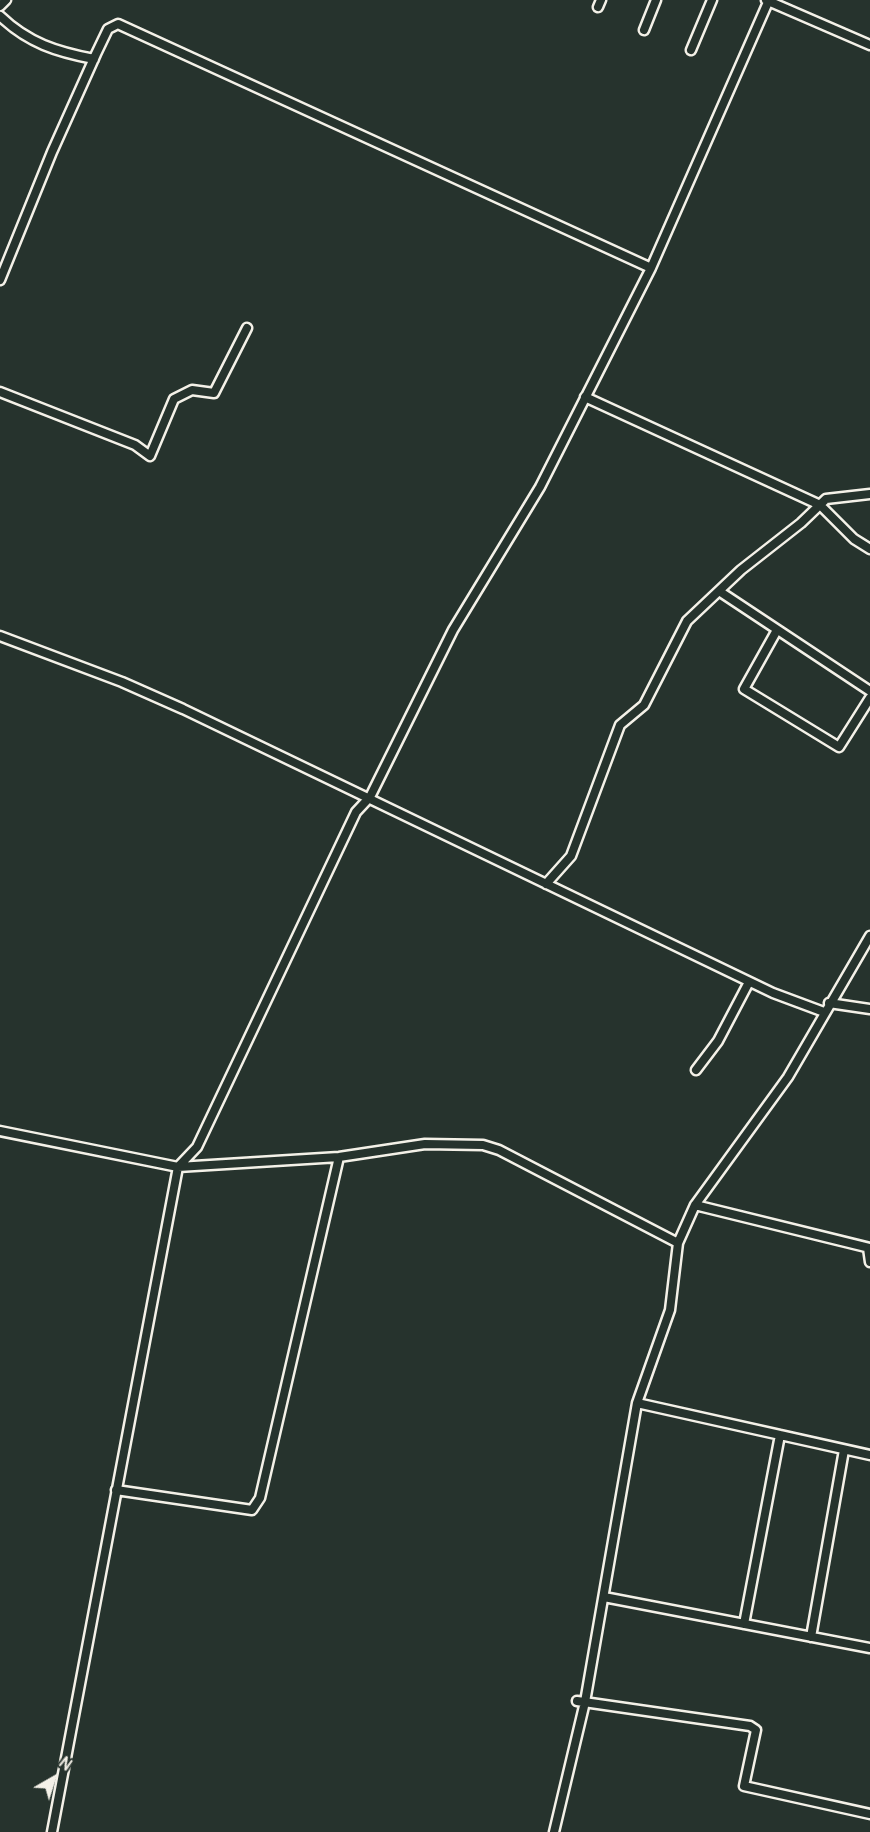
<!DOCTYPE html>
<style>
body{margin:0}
#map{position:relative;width:870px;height:1832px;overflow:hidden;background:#26332d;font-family:Pangolin,sans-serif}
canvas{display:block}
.north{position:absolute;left:24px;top:1748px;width:60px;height:60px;-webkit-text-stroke:4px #26332d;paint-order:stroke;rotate:39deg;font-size:16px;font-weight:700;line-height:24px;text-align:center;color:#f4f1e8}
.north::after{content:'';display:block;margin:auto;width:21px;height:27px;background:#f4f1e8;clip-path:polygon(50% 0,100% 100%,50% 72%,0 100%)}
</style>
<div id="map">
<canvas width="870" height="1832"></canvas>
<div class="north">N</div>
</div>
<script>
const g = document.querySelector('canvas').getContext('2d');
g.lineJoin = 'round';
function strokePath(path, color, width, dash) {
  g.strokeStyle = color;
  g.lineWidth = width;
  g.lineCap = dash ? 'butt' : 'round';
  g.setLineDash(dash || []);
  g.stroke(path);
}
const minor = new Path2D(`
 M766 0 870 45
 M0 6 6 0
 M598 7 601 0
 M0 16C28 43 57 52 94 59
 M644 30 656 0
 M691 50 712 0
 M0 280 52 152 96 54 108 29 118 24 651 268
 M0 392 135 445 150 456 174 399 192 390 214 393 247 328
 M585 397 820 505 854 539 870 549
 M719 591 870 691
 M777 630 744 689 839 747 870 698
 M0 636 122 682 183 709 773 993 824 1012
 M546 884 571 856 620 725 644 705 687 621 741 570 801 523 826 499 870 494
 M829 1003 870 1009
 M696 1070 718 1041 749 982
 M0 1131 178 1167 339 1157 425 1144 483 1145 499 1150 678 1243
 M695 1205 870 1248
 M868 1248 870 1262
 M637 1403 870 1455
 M116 1490 252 1510 260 1498 339 1157
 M604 1597 870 1648
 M744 1624 780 1435
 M811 1637 844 1450
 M577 1701 750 1726 756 1730 744 1786 870 1814
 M52 1832 178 1167 197 1147 356 812 370 797 453 630 540 487 651 268 769 0
 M554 1832 585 1702 637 1403 670 1310 678 1243 695 1205 788 1077 870 936`);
strokePath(minor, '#f4f1e8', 13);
strokePath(minor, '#26332d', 8);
</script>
